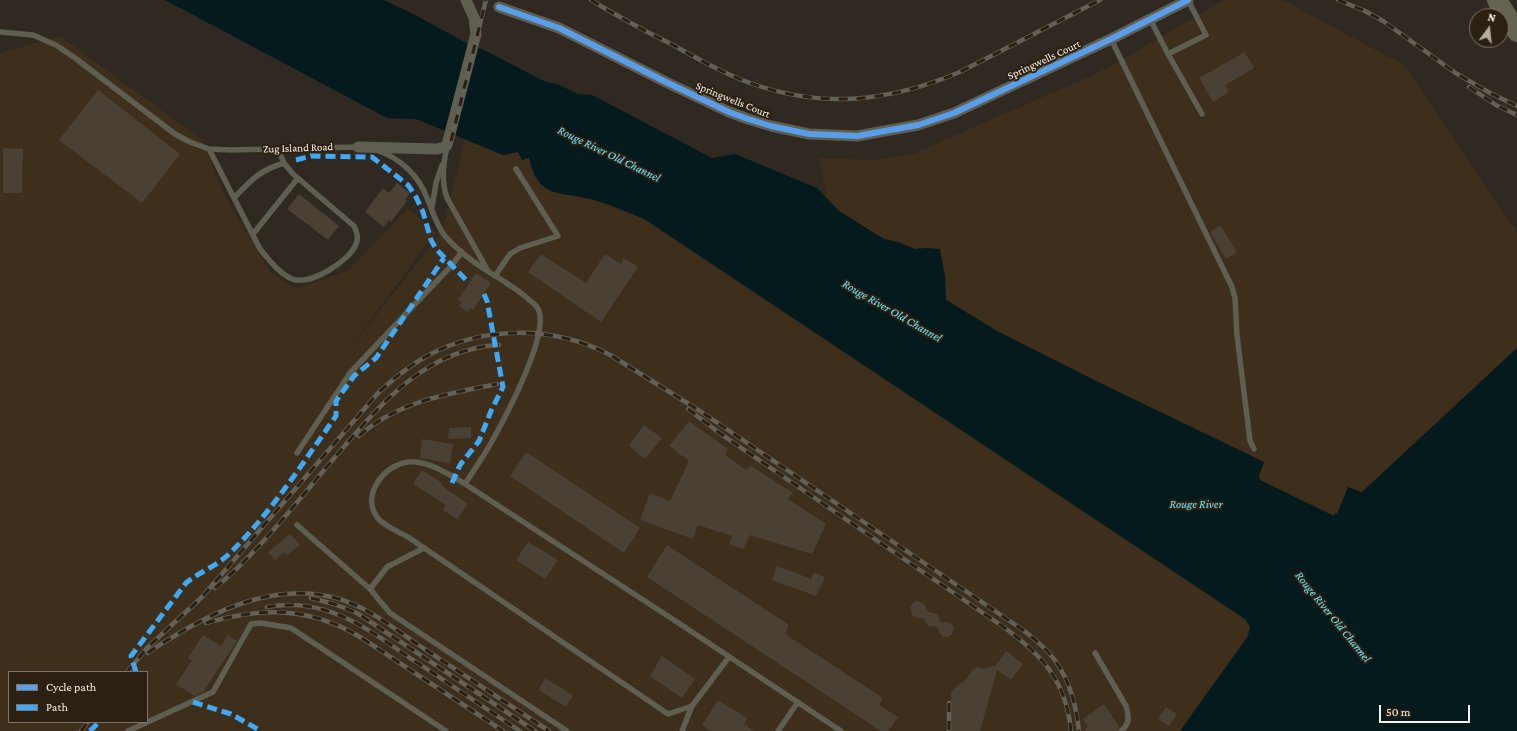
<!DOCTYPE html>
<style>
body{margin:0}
#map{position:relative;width:1517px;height:731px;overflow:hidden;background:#2f2921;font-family:"Crimson Pro",serif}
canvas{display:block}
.legend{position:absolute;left:8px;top:671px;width:140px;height:52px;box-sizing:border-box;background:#2b2012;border:1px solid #7e7468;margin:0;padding:5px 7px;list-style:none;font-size:12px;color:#faf2e9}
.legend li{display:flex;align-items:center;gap:8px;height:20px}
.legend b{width:20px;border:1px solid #7e7468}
.north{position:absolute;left:1469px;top:8px;width:40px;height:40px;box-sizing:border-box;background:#2b2012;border:1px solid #7e7468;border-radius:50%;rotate:15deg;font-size:11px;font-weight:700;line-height:16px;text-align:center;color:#faf2e9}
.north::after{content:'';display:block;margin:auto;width:14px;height:18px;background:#b3aca3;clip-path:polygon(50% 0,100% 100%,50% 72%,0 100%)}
.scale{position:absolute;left:1379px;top:705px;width:91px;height:18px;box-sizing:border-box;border:2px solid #faf2e9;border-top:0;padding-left:5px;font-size:12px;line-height:14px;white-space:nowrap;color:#faf2e9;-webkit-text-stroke:3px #2b2012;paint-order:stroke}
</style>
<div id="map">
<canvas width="1517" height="731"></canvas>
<ul class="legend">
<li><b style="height:5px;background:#5a9eea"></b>Cycle path</li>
<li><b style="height:5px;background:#3fa9f5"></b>Path</li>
</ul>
<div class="north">N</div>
<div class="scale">50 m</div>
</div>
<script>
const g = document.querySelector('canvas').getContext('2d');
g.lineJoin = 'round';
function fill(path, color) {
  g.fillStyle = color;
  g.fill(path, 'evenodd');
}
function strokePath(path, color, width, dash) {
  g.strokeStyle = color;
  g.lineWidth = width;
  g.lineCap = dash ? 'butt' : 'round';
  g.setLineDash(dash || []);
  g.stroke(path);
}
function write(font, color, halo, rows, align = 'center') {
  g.font = font + ' "Crimson Pro",serif';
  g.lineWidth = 4;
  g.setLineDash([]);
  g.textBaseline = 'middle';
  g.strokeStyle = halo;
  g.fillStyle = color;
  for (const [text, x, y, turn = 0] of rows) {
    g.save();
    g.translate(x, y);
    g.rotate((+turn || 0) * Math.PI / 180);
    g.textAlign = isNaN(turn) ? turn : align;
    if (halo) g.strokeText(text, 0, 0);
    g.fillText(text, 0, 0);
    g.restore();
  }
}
const built = new Path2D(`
 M1224 0H1283L1400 63 1406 68 1517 232V348L1362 492 1344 499 1337 514 1334 516 1260 480 1259 475 1264 462 1096 381 997 331 946 299 945 276 927 248 915 249 898 242 884 239 839 211 827 199 819 158 874 160 913 154 1095 74 1136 52Z
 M60 36 202 140 226 198 271 273 296 289 349 270 408 208 436 232 345 354 442 232 465 140 504 155 518 152 529 157 534 175 550 191 594 200 644 219 1245 619 1250 627 1248 636 1180 731H0V53ZM9 672H147V722H9Z`);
const water = new Path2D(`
 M165 0H384L415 15 472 46 482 49 546 82 557 84 578 94 591 95 596 97 712 158 735 154 817 188 839 211 884 239 898 242 915 249 927 248 940 249 945 276 946 300 997 331 1096 381 1264 462 1259 475 1260 480 1334 516 1335 513 1337 514 1348 487 1362 492 1517 348V731H1180L1248 636 1250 627 1245 619 644 219C628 212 611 205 594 200 560 190 539 201 529 158L522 160 518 152 503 155 416 119 387 118Z`);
const building = new Path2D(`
 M1245 52 1254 68 1225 85 1229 92 1213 102 1199 78Z
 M98 90 180 154 142 203 59 140Z
 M3 148 23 149 22 193H3Z
 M397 183 410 193 405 200 407 201 391 222 389 220 384 227 365 212 383 188 389 193Z
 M299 194 339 226 328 240 287 209Z
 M1220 225 1237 252 1226 259 1210 232Z
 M541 254 586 283 605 254 621 264 624 258 638 267 601 322 528 272Z
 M476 273 491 283 473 310 471 308 468 312 459 306 462 302 458 300Z
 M689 421 728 449 725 455 746 470 751 466 793 493 788 499 826 524 812 554 750 535 743 549 729 544 732 536 698 525 693 539 640 520 650 493 670 501 689 461 669 446Z
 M644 425 662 438 645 459 629 446Z
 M471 427V438L448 439 449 428Z
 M422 439 453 444 450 463 420 458Z
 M526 452 640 528 624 553 510 476Z
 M422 470 442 483 441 485 468 504 457 519 443 510 446 505 413 484Z
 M290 534 300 545 287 555 284 552 275 560 268 552Z
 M528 542 558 560 545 579 516 560Z
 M667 545 789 625 785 634 883 698 879 705 898 717 888 731H881L647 577Z
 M777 566 811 579 814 572 825 577 816 596 772 580Z
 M917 601 924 604 928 612 937 614 941 622H947L952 624 954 629 952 634 948 637H944L940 634 937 627 928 626 923 618H917L912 615 910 608 912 604Z
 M203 635 221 646 228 635 237 641 203 692 195 696 176 684 192 661 188 658Z
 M1006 651 1023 664 1011 680 997 670 980 731H951V693L959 684 965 681 973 669 978 667 983 669 996 665Z
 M662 656 695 679 682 698 650 676Z
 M545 678 573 695 566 707 539 690Z
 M718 700 747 718 744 724 754 731H711L702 725Z
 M1104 704 1119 727 1117 731H1084L1088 726 1083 719Z
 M1166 707 1177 714 1169 726 1158 719Z`);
const lane = new Path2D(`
 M1150 19 1168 54 1206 35 1188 0
 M0 32 33 35 56 45 75 58 175 134 190 142 209 149 230 150 359 147
 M1111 39 1232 287 1235 298 1237 335 1250 441 1254 449
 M1168 54 1202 114
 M447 147C443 164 441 181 447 198L487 269
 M209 149 260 249C269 260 279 273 292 279 310 286 350 261 356 244 359 238 357 232 354 226L293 174 284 163 278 149
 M379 151C401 159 419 176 427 198 433 211 436 225 445 236 461 255 484 269 505 282 513 288 523 293 529 300 532 302 538 307 539 311 548 338 505 418 491 443 483 457 474 470 465 484L674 620 841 731
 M234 198C251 180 260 170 284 163
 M432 207 436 183 442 165
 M253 234 298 178
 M495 276 510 254 520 248 558 236 516 169
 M297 453 350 373 452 265 462 252
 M465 484C449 474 427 460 408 462 384 465 361 495 377 517 382 525 399 532 408 537L668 714 692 706 729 657
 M297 525 370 589
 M424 548 387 567 370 589 390 613 567 731
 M1095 653 1126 706C1129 716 1130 724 1121 731
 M128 731 213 692 251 624 261 623 291 628 446 731
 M682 731 692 706
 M778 731 798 702`);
const street = new Path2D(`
 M499 7 559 28 670 84 729 112 748 119 771 126 809 134 857 136 918 125 954 113 1111 39 1188 0
 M358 147 437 149 445 147 447 145 476 34 474 18 466 0`);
const highway = new Path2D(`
 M1497 0 1517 32`);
const rail = new Path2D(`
 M591 0C617 16 645 31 673 45 698 59 723 73 750 83 823 109 889 102 960 72L1100 0
 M1338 0 1365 11 1383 21 1457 74 1492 94 1517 106
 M1469 87 1496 105 1517 115
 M451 141 486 0
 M688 409 718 432 1005 628C1043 656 1066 681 1071 731
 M359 436C398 401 448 394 497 384
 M215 588C259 552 298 500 336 456 380 405 425 349 499 345
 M311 598 334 604 357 613 535 731
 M267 607C287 603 312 605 331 612 360 622 385 641 410 658 447 682 483 707 520 731
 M206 623C216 620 225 618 236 616 281 607 321 613 360 637L503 731
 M148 653C158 645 170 639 181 632 227 605 282 583 336 598 366 606 392 627 417 644 461 673 505 702 549 731
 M127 672 147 648 202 597 378 393C393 379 408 367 425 357 483 325 554 325 612 356L700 411 1023 630C1032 637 1041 644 1049 653 1068 674 1076 703 1079 731
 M949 703V731
 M81 731 88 722`);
const quiet = new Path2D(`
 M296 160 311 156 372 157 408 185 416 197 423 212 431 240 436 249 469 283
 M452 483 460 465 479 441 491 411 503 387 487 301 484 294
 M136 672 131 656 186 583C199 572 217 566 229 554 271 513 302 464 336 416V401L354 376 376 358 444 258
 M193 702 231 714 261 731
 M90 731 99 722`);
const cycleway = new Path2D(`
 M499 7 559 28 670 84 729 112 748 119 771 126 809 134 857 136 918 125 954 113 1111 39 1188 0`);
const streetNames = [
 ["Springwells Court",1044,60,-25],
 ["Springwells Court",733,100,22],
 ["Zug Island Road",298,148,-2]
];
const waterNames = [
 ["Rouge River Old Channel",609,154,26],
 ["Rouge River Old Channel",892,311,30],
 ["Rouge River",1196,504],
 ["Rouge River Old Channel",1333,617,51]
];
fill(built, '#3d2f1c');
fill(water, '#051a1d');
fill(building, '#4b4034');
strokePath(lane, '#5e5f50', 5.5);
strokePath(street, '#5e5f50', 11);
strokePath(highway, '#646450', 20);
strokePath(rail, '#626057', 4.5);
strokePath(rail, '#2b2012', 3, [9]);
strokePath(quiet, '#3fa9f5', 5, [10, 5]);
strokePath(cycleway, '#5a9eea', 6);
write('11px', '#faf2e9', '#2b2012', streetNames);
write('italic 12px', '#6de6fb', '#2b2012', waterNames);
</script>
